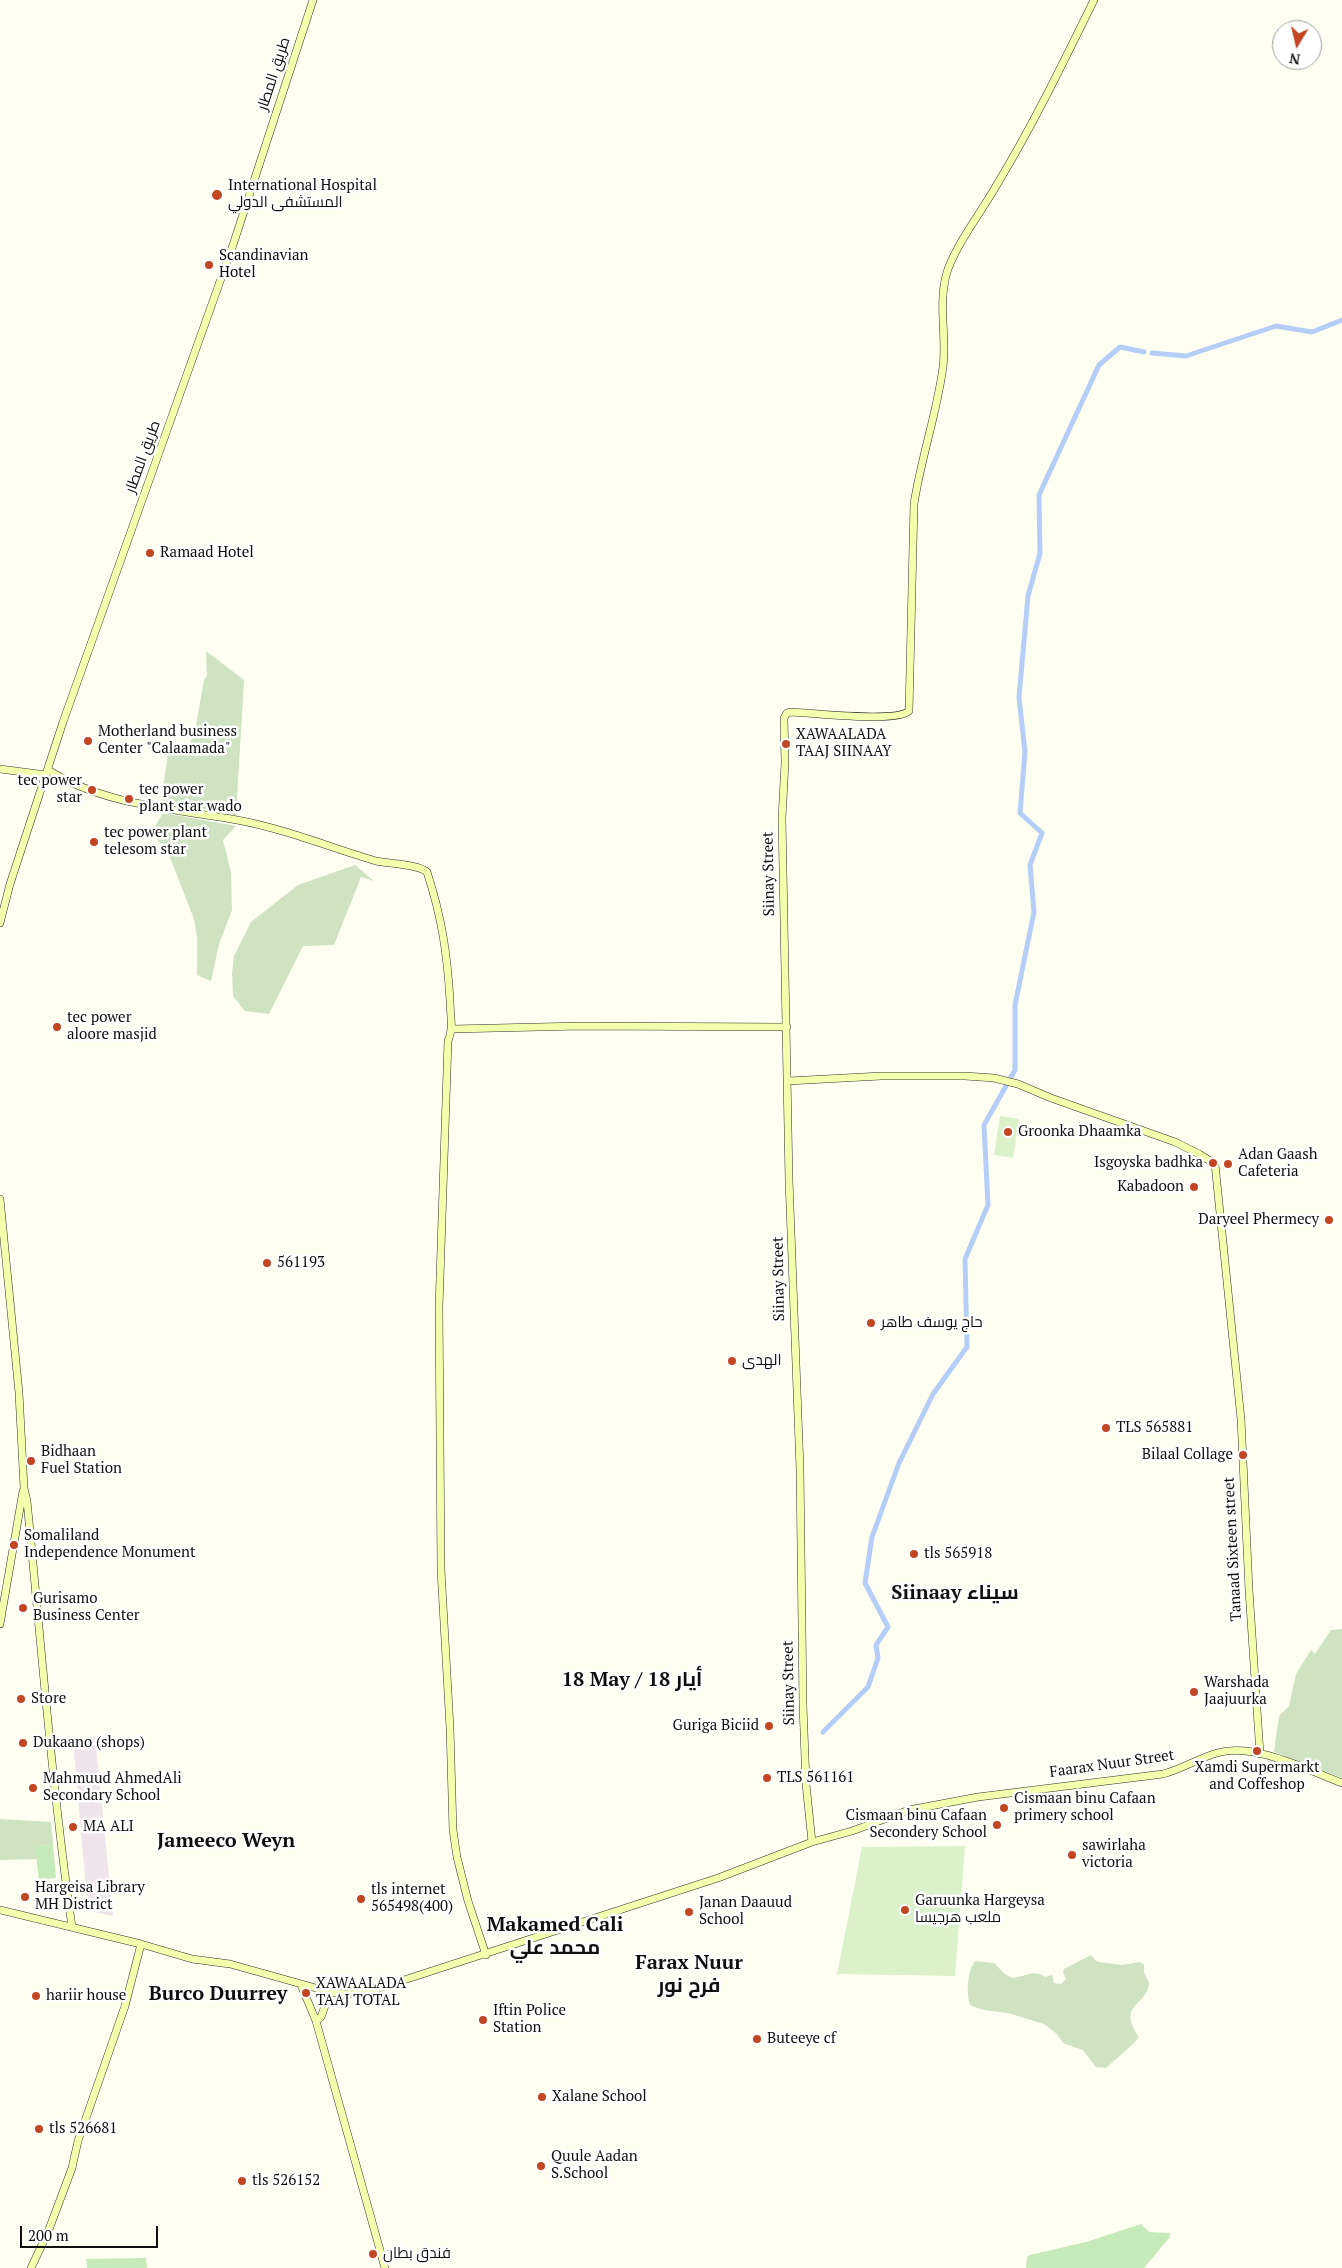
<!DOCTYPE html>
<meta charset="utf-8">
<style>
body{margin:0}
#map{position:relative;width:1342px;height:2268px;overflow:hidden;background:#fefff1;font-family:"PT Serif",serif}
canvas{display:block}
.north{position:absolute;left:1272px;top:20px;width:50px;height:50px;box-sizing:border-box;background:#fff;border:1px solid #9f9f9f;border-radius:50%;rotate:189deg;font-size:14px;font-weight:700;line-height:20px;text-align:center;color:#0f0f0f}
.north::after{content:'';display:block;margin:auto;width:18px;height:22px;background:#c24524;clip-path:polygon(50% 0,100% 100%,50% 72%,0 100%)}
.scale{position:absolute;left:20px;top:2226px;width:138px;height:22px;box-sizing:border-box;border:2px solid #0f0f0f;border-top:0;padding-left:6px;font-size:15px;line-height:18px;white-space:nowrap;color:#0f0f0f;-webkit-text-stroke:4px #fff;paint-order:stroke}
</style>
<div id="map">
<canvas width="1342" height="2268"></canvas>
<div class="north">N</div>
<div class="scale">200 m</div>
</div>
<script>
const g = document.querySelector('canvas').getContext('2d');
g.lineJoin = 'round';
function fill(path, color) {
  g.fillStyle = color;
  g.fill(path, 'evenodd');
}
function strokePath(path, color, width, dash) {
  g.strokeStyle = color;
  g.lineWidth = width;
  g.lineCap = dash ? 'butt' : 'round';
  g.setLineDash(dash || []);
  g.stroke(path);
}
function write(font, color, halo, rows, align = 'center') {
  g.font = font + ' "PT Serif",Cairo,serif';
  g.lineWidth = 5;
  g.setLineDash([]);
  g.textBaseline = 'middle';
  g.strokeStyle = halo;
  g.fillStyle = color;
  for (const [text, x, y, turn = 0] of rows) {
    g.save();
    g.translate(x, y);
    g.rotate((+turn || 0) * Math.PI / 180);
    g.textAlign = isNaN(turn) ? turn : align;
    if (halo) g.strokeText(text, 0, 0);
    g.fillText(text, 0, 0);
    g.restore();
  }
}
const industrial = new Path2D(`
 M95 1737 113 1916 88 1911 73 1741Z`);
const green = new Path2D(`
 M53 1844 56 1878 39 1880 35 1846Z
 M1141 2224 1149 2232 1170 2233V2237L1144 2268H1026L1027 2257 1030 2255 1086 2242Z
 M146 2258 147 2268H87L86 2259Z`);
const cemetery = new Path2D(`
 M206 651 244 680 236 815 161 801 168 754 190 744 195 731 204 680 207 676Z
 M163 813 236 826 223 840 231 873 232 910 219 944 211 981 197 975V937L194 919 167 850 151 833Z
 M355 865 374 881 361 877 334 945 303 946 269 1014 245 1011 233 996 232 973 234 956 251 922 298 885Z
 M1342 1629V1778L1274 1752 1279 1716 1289 1706 1296 1674 1311 1650 1315 1654 1331 1630Z
 M0 1819 51 1822 53 1844 35 1846 37 1859 0 1860Z
 M1091 1955 1096 1961 1099 1962 1122 1965 1140 1962 1144 1965V1973L1149 1983C1147 2007 1116 2003 1139 2037L1134 2043 1106 2068 1096 2067 1083 2050 1063 2043 1057 2034 1044 2024 1008 2013 983 2010 970 2005C966 1993 967 1972 975 1961L994 1963 1005 1974 1012 1978C1023 1978 1033 1968 1045 1977L1052 1975 1054 1983 1061 1984 1066 1979 1063 1972 1064 1969Z`);
const pitch = new Path2D(`
 M1000 1116 1019 1119 1013 1158 994 1155Z
 M965 1846 955 1976 837 1974 862 1847Z`);
const canal = new Path2D(`
 M1152 353 1186 356 1276 326 1312 332 1342 320
 M823 1732 868 1687 878 1658 876 1645 888 1627 865 1583 872 1537 899 1463 933 1394 967 1347 965 1259 988 1205 984 1125 1015 1070V1005L1034 912 1030 865 1042 833 1020 813 1025 752 1019 697 1028 596 1040 553 1039 495 1099 365 1120 347 1144 352`);
const secondary = new Path2D(`
 M0 769 46 775
 M48 770C104 805 174 809 237 820 282 828 332 848 376 861 389 864 418 864 427 872 442 918 447 953 450 1000 450 1015 454 1028 448 1041L439 1307 441 1570 450 1728 453 1830 457 1857 468 1901 486 1955
 M0 923 10 884 63 722 233 245 313 0
 M453 1029 581 1026 787 1027
 M788 1081 881 1076H965L994 1078 1018 1084 1051 1098 1175 1142 1199 1154 1215 1164 1241 1419 1249 1590 1260 1754
 M0 1199 19 1393 24 1488 27 1501C41 1643 52 1786 72 1927
 M0 1624 23 1491
 M812 1842 806 1784 803 1705 800 1469 789 1180 782 818 785 763 784 718 787 713 791 712C812 713 896 723 909 711L914 504C921 458 937 413 943 367 947 335 937 301 948 269 960 238 983 210 999 181 1034 123 1064 61 1094 0
 M0 1910 141 1944 192 1959 230 1964 330 1992 345 1994 367 1992 718 1878 812 1842 852 1831 909 1810 978 1797 1163 1774C1182 1769 1199 1758 1217 1753 1254 1742 1308 1770 1342 1783
 M301 1985 316 2021 385 2268
 M316 2021 321 2017 330 1992
 M31 2268 48 2232 72 2168 78 2141 125 2006 141 1944`);
const markers = [
 [217,195,6,"#c24524"],
 [209,265,5,"#c24524"],
 [150,553,5,"#c24524"],
 [88,741,5,"#c24524"],
 [786,744,5,"#c24524"],
 [92,790,5,"#c24524"],
 [129,799,5,"#c24524"],
 [94,842,5,"#c24524"],
 [57,1027,5,"#c24524"],
 [1008,1132,5,"#c24524"],
 [1213,1163,5,"#c24524"],
 [1228,1164,5,"#c24524"],
 [1194,1187,5,"#c24524"],
 [1329,1220,5,"#c24524"],
 [267,1263,5,"#c24524"],
 [871,1323,5,"#c24524"],
 [732,1361,5,"#c24524"],
 [1106,1428,5,"#c24524"],
 [1243,1455,5,"#c24524"],
 [31,1461,5,"#c24524"],
 [14,1545,5,"#c24524"],
 [914,1554,5,"#c24524"],
 [23,1608,5,"#c24524"],
 [1194,1692,5,"#c24524"],
 [21,1699,5,"#c24524"],
 [769,1726,5,"#c24524"],
 [23,1743,5,"#c24524"],
 [1257,1751,5,"#c24524"],
 [767,1778,5,"#c24524"],
 [33,1788,5,"#c24524"],
 [1004,1808,5,"#c24524"],
 [997,1825,5,"#c24524"],
 [73,1827,5,"#c24524"],
 [1072,1855,5,"#c24524"],
 [25,1897,5,"#c24524"],
 [361,1899,5,"#c24524"],
 [905,1910,5,"#c24524"],
 [689,1912,5,"#c24524"],
 [306,1993,5,"#c24524"],
 [36,1996,5,"#c24524"],
 [483,2020,5,"#c24524"],
 [757,2039,5,"#c24524"],
 [542,2097,5,"#c24524"],
 [39,2129,5,"#c24524"],
 [541,2166,5,"#c24524"],
 [242,2181,5,"#c24524"],
 [373,2254,5,"#c24524"]
];
const streetNames = [
 ["طريق المطار",274,74,-72],
 ["طريق المطار",143,457,-70],
 ["Siinay Street",769,874,-91],
 ["Siinay Street",779,1279,-91],
 ["Tanaad Sixteen street",1233,1549,-93],
 ["Siinay Street",789,1683,-91],
 ["Faarax Nuur Street",1112,1764,-8]
];
const poiNames = [
 ["International Hospital",228,186],
 ["المستشفى الدولي",228,203],
 ["Scandinavian",219,256],
 ["Hotel",219,273],
 ["Ramaad Hotel",160,553],
 ["Motherland business",98,732],
 ["Center \"Calaamada\"",98,749],
 ["XAWAALADA",796,735],
 ["TAAJ SIINAAY",796,752],
 ["tec power",82,781,"right"],
 ["star",82,798,"right"],
 ["tec power",139,790],
 ["plant star wado",139,807],
 ["tec power plant",104,833],
 ["telesom star",104,850],
 ["tec power",67,1018],
 ["aloore masjid",67,1035],
 ["Groonka Dhaamka",1018,1132],
 ["Adan Gaash",1238,1155],
 ["Cafeteria",1238,1172],
 ["Isgoyska badhka",1203,1163,"right"],
 ["Kabadoon",1184,1187,"right"],
 ["Daryeel Phermecy",1319,1220,"right"],
 ["561193",277,1263],
 ["حاج يوسف طاهر",881,1323],
 ["الهدى",742,1361],
 ["TLS 565881",1116,1428],
 ["Bidhaan",41,1452],
 ["Fuel Station",41,1469],
 ["Bilaal Collage",1233,1455,"right"],
 ["Somaliland",24,1536],
 ["Independence Monument",24,1553],
 ["tls 565918",924,1554],
 ["Gurisamo",33,1599],
 ["Business Center",33,1616],
 ["Warshada",1204,1683],
 ["Jaajuurka",1204,1700],
 ["Store",31,1699],
 ["Guriga Biciid",759,1726,"right"],
 ["Dukaano (shops)",33,1743],
 ["Xamdi Supermarkt",1257,1768,"center"],
 ["and Coffeshop",1257,1785,"center"],
 ["TLS 561161",777,1778],
 ["Mahmuud AhmedAli",43,1779],
 ["Secondary School",43,1796],
 ["Cismaan binu Cafaan",1014,1799],
 ["primery school",1014,1816],
 ["Cismaan binu Cafaan",987,1816,"right"],
 ["Secondery School",987,1833,"right"],
 ["MA ALI",83,1827],
 ["sawirlaha",1082,1846],
 ["victoria",1082,1863],
 ["Hargeisa Library",35,1888],
 ["MH District",35,1905],
 ["tls internet",371,1890],
 ["565498(400)",371,1907],
 ["Garuunka Hargeysa",915,1901],
 ["ملعب هرجيسا",915,1918],
 ["Janan Daauud",699,1903],
 ["School",699,1920],
 ["XAWAALADA",316,1984],
 ["TAAJ TOTAL",316,2001],
 ["hariir house",46,1996],
 ["Iftin Police",493,2011],
 ["Station",493,2028],
 ["Buteeye cf",767,2039],
 ["Xalane School",552,2097],
 ["tls 526681",49,2129],
 ["Quule Aadan",551,2157],
 ["S.School",551,2174],
 ["tls 526152",252,2181],
 ["فندق بطان",383,2254]
];
const districtNames = [
 ["Siinaay سيناء",955,1593],
 ["18 May / 18 أيار",632,1680],
 ["Jameeco Weyn",226,1841],
 ["Makamed Cali",555,1925],
 ["محمد علي",555,1948],
 ["Farax Nuur",689,1963],
 ["فرح نور",689,1986],
 ["Burco Duurrey",218,1994]
];
fill(industrial, '#eee4ec');
fill(green, '#c7eaba');
fill(cemetery, '#cfe2c1');
fill(pitch, '#dbf1cc');
strokePath(canal, '#b5cef7', 5);
strokePath(secondary, '#313131', 8);
strokePath(secondary, '#f3ffac', 7);
for (const [x, y, r, color] of markers) {
  const dot = new Path2D();
  dot.arc(x, y, r, 0, 2 * Math.PI);
  g.fillStyle = color;
  g.fill(dot);
  strokePath(dot, '#fff', 2);
}
write('15px', '#0f0f0f', '#fff', streetNames);
write('15px', '#0f0f0f', '#fff', poiNames, 'left');
write('bold 20px', '#0f0f0f', '#fff', districtNames);
</script>
